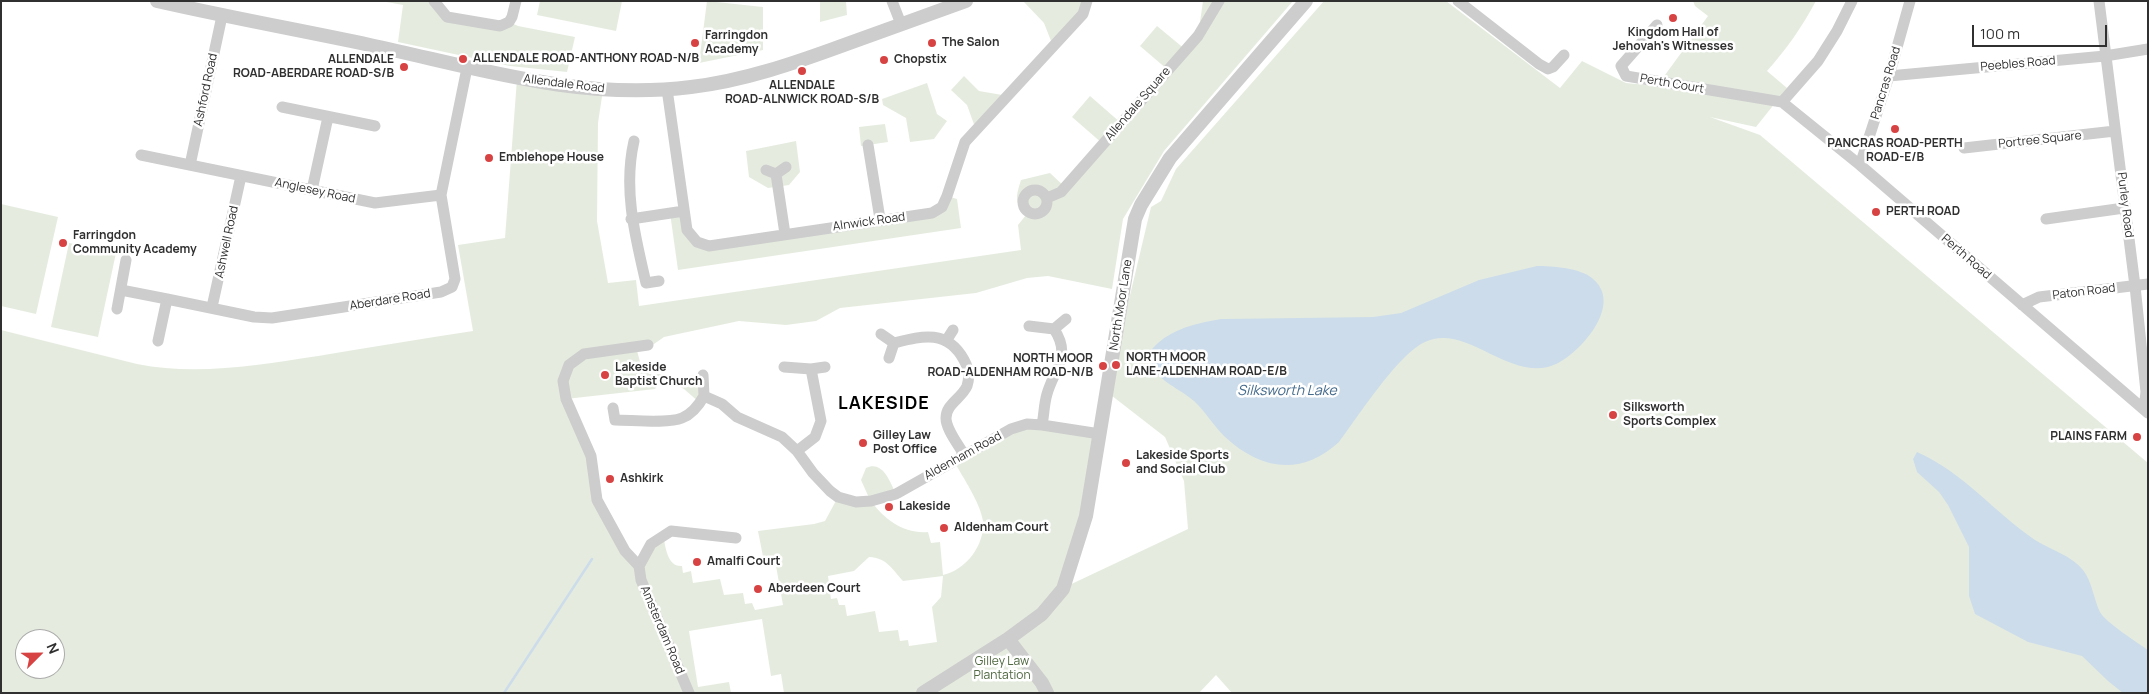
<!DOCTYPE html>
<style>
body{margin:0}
#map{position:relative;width:2149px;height:694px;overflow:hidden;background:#fff;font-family:Manrope,sans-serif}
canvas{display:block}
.frame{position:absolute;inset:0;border:2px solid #303030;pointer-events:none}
.north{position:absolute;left:15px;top:629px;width:50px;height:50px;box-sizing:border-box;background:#fff;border:1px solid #acacac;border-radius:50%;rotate:67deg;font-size:14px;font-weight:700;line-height:20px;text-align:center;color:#303030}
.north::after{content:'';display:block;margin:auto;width:18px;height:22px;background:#d74342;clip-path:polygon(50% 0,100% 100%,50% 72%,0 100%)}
.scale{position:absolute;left:1972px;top:25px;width:135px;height:22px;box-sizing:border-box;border:2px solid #303030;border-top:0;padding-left:6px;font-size:15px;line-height:18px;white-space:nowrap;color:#303030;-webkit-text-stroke:4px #fff;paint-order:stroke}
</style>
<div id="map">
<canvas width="2149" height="694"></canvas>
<div class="frame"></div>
<div class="north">N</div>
<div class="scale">100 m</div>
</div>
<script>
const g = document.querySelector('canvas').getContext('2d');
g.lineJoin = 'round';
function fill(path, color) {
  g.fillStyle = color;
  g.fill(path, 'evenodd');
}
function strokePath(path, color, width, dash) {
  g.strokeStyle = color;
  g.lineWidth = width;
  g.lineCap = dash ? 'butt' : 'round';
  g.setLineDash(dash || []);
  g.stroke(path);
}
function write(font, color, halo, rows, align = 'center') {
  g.font = font + ' Manrope,sans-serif';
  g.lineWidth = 5;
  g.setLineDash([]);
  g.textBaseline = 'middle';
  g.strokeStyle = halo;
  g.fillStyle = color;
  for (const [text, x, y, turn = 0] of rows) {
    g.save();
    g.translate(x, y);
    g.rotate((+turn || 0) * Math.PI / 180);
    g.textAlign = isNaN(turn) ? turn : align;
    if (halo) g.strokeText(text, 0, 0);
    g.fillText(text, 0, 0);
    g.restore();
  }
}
const green = new Path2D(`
 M381 1H434L448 17 509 22 518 26 575 37 567 72 510 66 398 42 403 5Z
 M540 1H622L616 31 537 15Z
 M707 1 763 7V50L699 63Z
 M820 1H846L847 15 820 22Z
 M1023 1H1087L1053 46 1044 23Z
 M1203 1H1293L1164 151 1123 219 1112 289 1048 276 1027 278 976 293 840 308 816 321 786 325 739 321 664 337 654 344 636 347 642 369 647 368 649 374H662L674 377 703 375 700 403 684 389 668 381 667 384 658 385 655 389 566 399 591 456 597 500 639 566 663 536C666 547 667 567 682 566L683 573 691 571 693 583 720 579 724 595 743 593 745 604 752 603 755 610 783 605 776 566 765 567 758 531 814 524 825 521 838 497 870 500 861 480 866 468C883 460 890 482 896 494L871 501C885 520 904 534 928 532L931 543 940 542 943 575C966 570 985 545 983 521 980 502 963 478 954 461L1027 424 1100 434 1063 588 1188 529 1184 481 1165 437 1107 392 1151 207 1161 201 1176 169 1324 1H1446L1560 88 1582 61 1626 83 1657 86 1708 16 1695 6 1693 1H1816C1802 27 1786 50 1767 71L1787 88 1756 127 1710 117 1760 135 2148 463V693H1232L1216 675 1199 693H784L781 674 771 676 762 619 689 631 698 687 729 682 731 693H1V330L137 364C197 376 258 365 318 356 370 347 421 339 473 331L458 245 505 238 517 79 603 90 598 123 597 221 608 283 636 280 639 306 1021 250 1018 225 1026 215C1014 203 1016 196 1021 180L1050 173 1065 187 1103 144 1072 117 1090 96 1121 123 1168 70 1140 46 1157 26 1186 50 1198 36ZM869 557C887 558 892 569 903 581L943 576 941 597 932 607 937 642 909 646 908 640 900 641 898 630 879 632 875 611 847 616 845 605H839L837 598 831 599 828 576 854 571ZM25 639H55V669H25Z
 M964 76 979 91 1008 96 976 130 967 105 951 90Z
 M927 83 937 114 947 121 934 139 910 142 906 118 883 105 882 99Z
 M885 124 888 142 861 146 859 127Z
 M796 141 800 172 789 185 768 188 749 177 746 151Z
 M947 196 957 199 961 228 678 270 670 213 684 211 687 230 709 246 932 213Z
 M1 204 58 217 36 314 1 306Z
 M69 243 116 253 98 337 51 327Z`);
const water = new Path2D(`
 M1537 266C1553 266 1580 268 1592 278 1616 297 1598 327 1582 344 1572 354 1562 363 1548 367 1505 377 1464 323 1425 342 1398 354 1358 417 1339 442 1301 477 1260 470 1224 436 1213 425 1205 411 1194 401 1178 387 1151 379 1148 354 1166 330 1192 324 1221 319L1373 317 1401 313 1479 280Z
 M1917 452C1963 472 1994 512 2035 540 2051 550 2071 555 2083 570 2092 581 2094 600 2100 612 2105 622 2138 643 2148 650V693H2123L2108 681 2082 656 2028 642 1975 614 1969 596V547L1948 505 1939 492 1917 472 1913 459Z`);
const stream = new Path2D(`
 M504 693 592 559`);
const minor = new Path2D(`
 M434 1 447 17 500 26 509 22 512 17 516 1
 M892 1 901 24
 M1458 1 1539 64 1548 69 1553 67 1564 55
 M2099 1 2135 286 2146 392 2144 409
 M1657 25 1621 66 1626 76 1782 102 1860 165 2148 413
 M1889 76 2105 56 2148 49
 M667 89 687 230 697 242 709 246 932 213 942 207 947 196 965 142 1083 14 1087 1
 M1782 102 1818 61 1837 31 1852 1
 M282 107 375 126
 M634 141C623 189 635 236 646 283L659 281
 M868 145 880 219
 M1964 148 2115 131
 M141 155 375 203 441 195
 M190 165 222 16
 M1860 165 1889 76 1910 1
 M766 170 776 174 786 167
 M776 174 785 234
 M1023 202a12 12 0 1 1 24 0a12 12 0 1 1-24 0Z
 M312 190 328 117
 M1047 198 1061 192 1198 36 1219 1
 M631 219 684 211
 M2046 219 2124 208
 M121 290 167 299 158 341
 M167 299 254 317 272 318 441 292 452 287 455 279 441 195 467 68
 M2022 305 2039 297 2148 284
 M212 307 241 176
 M117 309 126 260
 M1029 326 1054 329C1072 356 1054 369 1047 394 1044 404 1044 415 1042 425
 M1054 329 1066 319
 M881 334 894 343 889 358
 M946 341 953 330
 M894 343C922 336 947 329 964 360 969 369 970 377 967 386 962 398 946 404 946 418 946 430 959 445 964 455
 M648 345 584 354 569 365 563 381 566 399 591 456 597 500 625 551 639 566 641 580 689 693
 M784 367 811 369 821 421 815 437 797 451
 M811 369 825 367
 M703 375 704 396
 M613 408 615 420C632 420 668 424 682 418 692 414 699 405 704 396L722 404 737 417 782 437 797 451 813 473 830 491 838 497 856 502 871 501 896 494 1011 429 1027 424 1042 425 1100 434
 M639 566 651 544 671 531 736 538`);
const tertiary = new Path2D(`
 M157 1C227 17 299 30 370 45 478 68 578 101 691 87 743 81 795 63 844 45 885 30 925 16 966 1
 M1008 639 1042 683 1047 693
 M923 693 1008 639 1042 614 1063 589 1086 516 1135 219 1141 205 1170 158 1306 1`);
const markers = [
 [1673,18,5,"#d74342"],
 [695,43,5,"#d74342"],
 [932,43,5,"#d74342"],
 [463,59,5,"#d74342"],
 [884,60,5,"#d74342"],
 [404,67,5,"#d74342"],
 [802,71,5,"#d74342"],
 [1895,129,5,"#d74342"],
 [489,158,5,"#d74342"],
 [1876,212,5,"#d74342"],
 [63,243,5,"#d74342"],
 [1116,365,5,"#d74342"],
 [1103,366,5,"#d74342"],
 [605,375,5,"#d74342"],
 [1613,415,5,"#d74342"],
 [2137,437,5,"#d74342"],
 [863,443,5,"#d74342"],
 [1126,463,5,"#d74342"],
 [610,479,5,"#d74342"],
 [889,507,5,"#d74342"],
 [944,528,5,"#d74342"],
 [697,562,5,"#d74342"],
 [758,589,5,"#d74342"]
];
const poiNames = [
 ["Kingdom Hall of",1673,33,"center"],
 ["Jehovah's Witnesses",1673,47,"center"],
 ["Farringdon",705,36],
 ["Academy",705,50],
 ["The Salon",942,43],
 ["ALLENDALE ROAD-ANTHONY ROAD-N/B",473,59],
 ["ALLENDALE",394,60,"right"],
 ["ROAD-ABERDARE ROAD-S/B",394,74,"right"],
 ["Chopstix",894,60],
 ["ALLENDALE",802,86,"center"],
 ["ROAD-ALNWICK ROAD-S/B",802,100,"center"],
 ["PANCRAS ROAD-PERTH",1895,144,"center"],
 ["ROAD-E/B",1895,158,"center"],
 ["Emblehope House",499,158],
 ["PERTH ROAD",1886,212],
 ["Farringdon",73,236],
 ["Community Academy",73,250],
 ["NORTH MOOR",1126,358],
 ["LANE-ALDENHAM ROAD-E/B",1126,372],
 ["NORTH MOOR",1093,359,"right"],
 ["ROAD-ALDENHAM ROAD-N/B",1093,373,"right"],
 ["Lakeside",615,368],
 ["Baptist Church",615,382],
 ["Silksworth",1623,408],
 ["Sports Complex",1623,422],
 ["Gilley Law",873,436],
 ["Post Office",873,450],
 ["PLAINS FARM",2127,437,"right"],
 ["Lakeside Sports",1136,456],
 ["and Social Club",1136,470],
 ["Ashkirk",620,479],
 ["Lakeside",899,507],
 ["Aldenham Court",954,528],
 ["Amalfi Court",707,562],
 ["Aberdeen Court",768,589]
];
const streetNames = [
 ["Peebles Road",2018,64,-5],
 ["Pancras Road",1886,83,-73],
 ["Allendale Road",564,84,7],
 ["Perth Court",1672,84,10],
 ["Ashford Road",206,90,-78],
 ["Allendale Square",1138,104,-49],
 ["Portree Square",2040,140,-6],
 ["Anglesey Road",315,191,12],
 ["Purley Road",2125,205,83],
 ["Alnwick Road",869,222,-8],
 ["Ashwell Road",227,242,-78],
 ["Perth Road",1966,257,41],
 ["Paton Road",2084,292,-7],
 ["Aberdare Road",390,300,-9],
 ["North Moor Lane",1121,305,-81],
 ["Aldenham Road",963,456,-29],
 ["Amsterdam Road",662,630,67]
];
const parkNames = [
 ["Gilley Law",1002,662],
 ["Plantation",1002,676]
];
const waterNames = [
 ["Silksworth Lake",1287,391]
];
const districtNames = [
 ["LAKESIDE",884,404]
];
fill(green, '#e5ecdf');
fill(water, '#cddcea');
strokePath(stream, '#cddcea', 2.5);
strokePath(minor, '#cdcdcd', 11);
strokePath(tertiary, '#cdcdcd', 14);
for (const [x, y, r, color] of markers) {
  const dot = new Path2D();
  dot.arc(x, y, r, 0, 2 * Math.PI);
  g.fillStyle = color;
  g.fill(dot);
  strokePath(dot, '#fff', 2);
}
write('bold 12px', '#303030', '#fff', poiNames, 'left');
write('12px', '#303030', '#fff', streetNames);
write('12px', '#506841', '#fff', parkNames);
write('italic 14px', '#446a8c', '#fff', waterNames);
g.letterSpacing = '1px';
write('bold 18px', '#000', '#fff', districtNames);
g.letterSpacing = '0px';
</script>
